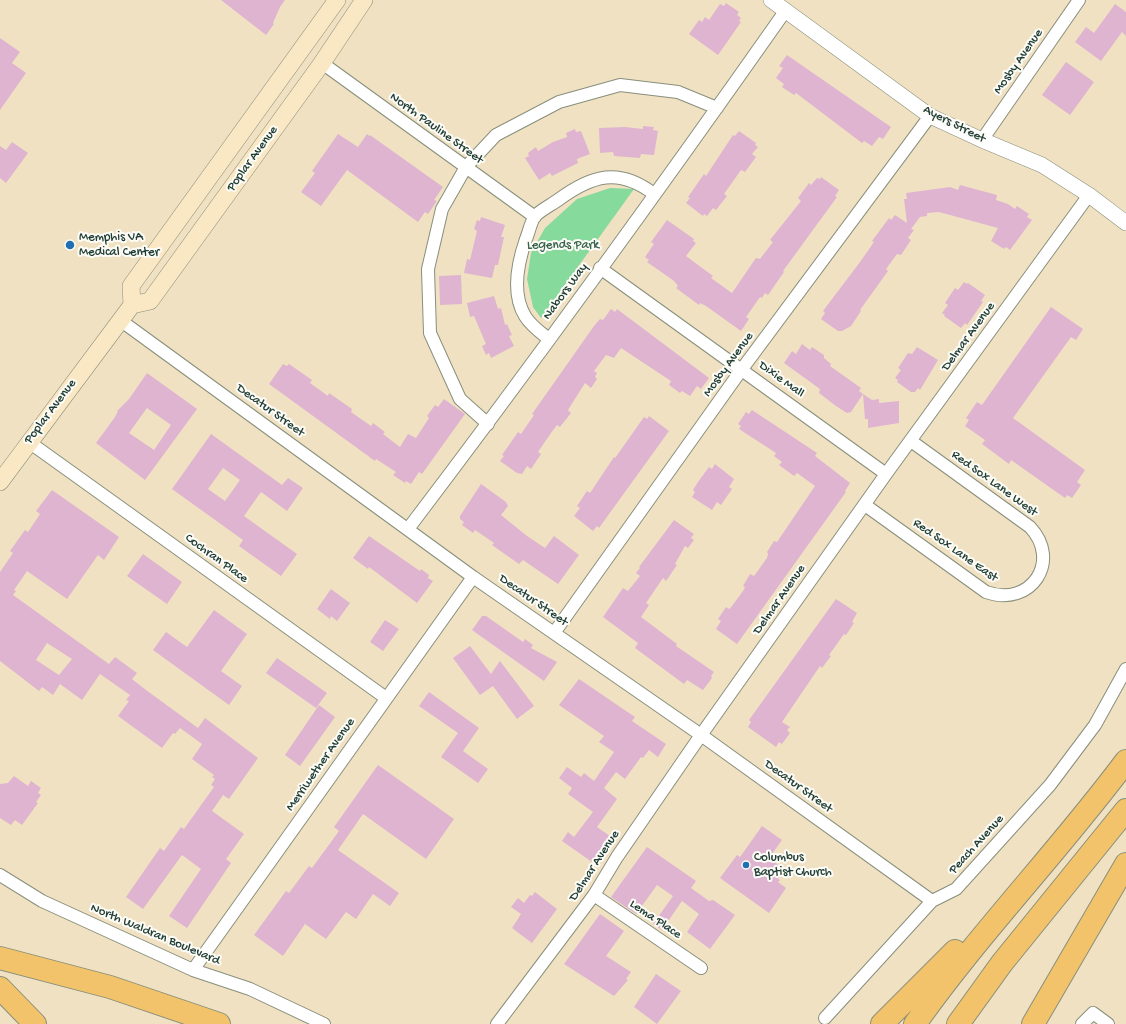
<!DOCTYPE html>
<style>
body{margin:0}
canvas{display:block;background:#f0e1c2}
</style>
<canvas width="1126" height="1024"></canvas>
<script>
const g = document.querySelector('canvas').getContext('2d');
g.lineJoin = 'round';
function fill(path, color) {
  g.fillStyle = color;
  g.fill(path, 'evenodd');
}
function strokePath(path, color, width, dash) {
  g.strokeStyle = color;
  g.lineWidth = width;
  g.lineCap = dash ? 'butt' : 'round';
  g.setLineDash(dash || []);
  g.stroke(path);
}
function write(font, color, halo, rows, align = 'center') {
  g.font = font + ' "Gochi Hand",sans-serif';
  g.lineWidth = 4;
  g.setLineDash([]);
  g.textBaseline = 'middle';
  g.strokeStyle = halo;
  g.fillStyle = color;
  for (const [text, x, y, turn = 0] of rows) {
    g.save();
    g.translate(x, y);
    g.rotate((+turn || 0) * Math.PI / 180);
    g.textAlign = isNaN(turn) ? turn : align;
    if (halo) g.strokeText(text, 0, 0);
    g.fillText(text, 0, 0);
    g.restore();
  }
}
const green = new Path2D(`
 M610 188 634 189 541 318 533 307 527 279 531 253 545 228 577 199Z`);
const building = new Path2D(`
 M221 0H285L280 7 273 23 274 24 266 35Z
 M726 3 739 12 737 15 741 18 739 21 741 22 718 55 689 34 699 20 702 22 705 17 709 20 720 4 724 6Z
 M1115 4 1126 12V36L1122 32 1101 61 1075 42 1086 27 1094 33Z
 M0 38 20 52 12 63 26 73 0 110Z
 M787 55 891 127 883 139 879 137 872 146 864 141 862 143 796 93 794 95 782 87 784 84 776 78 783 68 779 66Z
 M1066 62 1094 82 1070 115 1042 95Z
 M643 126 654 127 653 130 658 131 654 155 641 154 640 158 614 156 613 152 600 153 599 128 625 127 643 129Z
 M575 129 576 132 581 131 590 154 577 159 578 163 552 176 550 173 539 180 525 158 529 156 528 153 536 147 538 151 553 142 567 137 566 133Z
 M739 131 756 143 755 145 758 147 752 154 756 157 745 172 741 170 724 194 727 196 716 210 713 208 707 216 704 214 703 216 686 203 690 198 688 197 704 174 706 176 733 135 735 136Z
 M338 134 358 147 367 134 369 136 370 135 443 187 434 200 437 201 428 214 425 212 418 222 347 170 321 206 301 192 315 173 312 171Z
 M12 142 28 153 6 183 0 178V146L6 150Z
 M821 177 839 190 835 196 837 197 783 271 784 272 768 295 765 293 762 298 760 297 746 317 749 319 741 331 706 306 700 303 699 305 676 288 678 286 674 281 647 262 649 260 645 257 654 244 651 242 667 220 694 239 693 241 696 243 686 256 713 276 711 278 732 293 756 258 760 259 773 242 770 240 801 201 798 198 809 183 811 185 817 178 820 179Z
 M960 185 997 195 996 200 1008 204 1015 209 1017 206 1029 214 1027 217 1032 220 1010 250 1006 247 1004 249 991 241 998 228 939 212 927 213V216L920 217 911 229 914 230 908 238 911 240 901 255 897 254 886 269 888 271 860 310 861 311 851 326 842 331H838L821 319 825 313 823 311 860 262 874 242 872 241 889 218 891 220 895 215 907 223 904 199H907L906 193 950 187 958 190Z
 M481 217 505 225 501 237H504L498 265H495L492 278 464 273 467 259 470 260 477 231 474 229 477 220 480 221Z
 M461 275 462 304 440 305 439 276Z
 M964 282 967 284 968 283 985 295 981 301 983 302 967 325 965 323 961 328 944 316 945 315 942 313 948 305 945 303 955 288 958 290Z
 M494 296 498 309 501 308 505 325 507 324 512 335 509 336 514 346 491 358 489 353 486 355 482 346 486 344 474 316 470 317 467 303Z
 M1051 307 1083 329 1076 340 1071 337 1013 418 1085 470 1077 482 1081 485 1072 498 1067 495 1065 498 1011 460 1009 464 982 444 985 440 965 426 969 420 966 418 977 402 982 405Z
 M611 309 615 312 617 309 709 378 701 389 697 386 690 396 682 391 680 393 669 385 671 381 621 348 614 358 606 355 594 371 597 373 595 377 597 379 591 388 585 383 568 410 571 413 560 427 557 425 551 433 538 452 541 454 531 469 527 466 522 474 517 473 500 461 504 456 502 455 518 432 521 434 534 415 532 414 594 326 600 319 603 320Z
 M802 344 810 350 812 347 824 355V358L831 364 830 366 861 388 859 391 863 394 851 412 847 413 836 406 819 393 820 389 784 363 792 351 796 354Z
 M917 347 938 360 920 390 918 388 915 392H911L897 382 898 380 895 378 901 370 898 368 908 353 912 354Z
 M283 364 287 366 289 364 312 380 310 383 328 396 329 393 352 409 351 412 371 426 373 423 385 432 383 434 400 447 408 434 416 438 429 418 427 416 435 405 438 407 444 399 465 414 422 474 419 472 411 484 406 481 405 483 393 475 396 472 376 459 375 461 269 384Z
 M147 373 197 409 145 480 96 443 115 417 118 411H117L129 399ZM147 408 171 425 154 450 129 433Z
 M863 394 872 400 879 399V403L899 401V423L868 428V419H865Z
 M752 410 817 453 815 456 850 483 845 491 846 492 737 644 716 629 721 621 718 619 726 607 729 609 732 606 743 591 745 587 743 586 750 574 754 576 767 558 768 554 767 552 774 541 777 542 815 486 797 473 794 476 779 465 782 462 774 456 776 453 739 429 741 426 738 424 746 412 749 414Z
 M649 416 669 431 599 528 597 526 593 531 574 516 580 508 577 506 587 491 590 493 614 457 615 458 644 417 647 419Z
 M211 434 282 485 288 478 303 488 287 511 261 492 244 516 297 554 281 576 239 546 243 540 172 489ZM223 468 240 480 225 501 208 489Z
 M715 464 734 479 729 487 732 489 721 505 717 502 712 510 692 497 695 492 693 490 698 482 709 467 712 469Z
 M481 484 506 502 508 506 501 515 527 536 545 548 554 536 579 555 558 584 523 560 519 564 492 545 494 543 475 530 473 533 462 525 464 522 460 519V516Z
 M52 490 119 537 104 560 98 555 67 599 27 571 14 590 16 591 13 595 109 664 115 657 137 673 132 679 146 690 198 728 205 718 258 758 229 799 223 795 212 811 244 834 226 859 231 863 187 928 169 916 201 869 182 855 143 909 126 897 160 848 164 851 181 827 184 829 214 787 211 785 215 779 212 777 214 775 192 759 202 744 180 728 175 734 173 733 162 748 118 716 129 701 126 700 130 695 100 674 82 700 60 684 53 695 42 687 39 691 0 661V572L13 553 10 551 25 530 28 532 40 514 36 511ZM47 643 72 659 59 675 36 660Z
 M674 520 694 534 691 538 694 540 688 548 685 546 675 564 677 565 666 581 663 578 646 603 649 605 641 617 677 644 676 646 714 672 711 676 712 678 703 690 687 680 684 684 635 648 638 643 603 617 623 588 628 591 640 576 636 573 640 568 639 567Z
 M369 536 420 571 421 569 429 575 428 578 433 581 417 603 369 567 368 569 353 558Z
 M143 554 182 582 167 604 127 576Z
 M331 589 350 603 337 621 331 616 330 619 317 609Z
 M836 599 857 613 852 622 854 623 846 635 844 634 829 655 831 656 822 668 820 666 782 722 790 727 787 730 790 733 782 744 779 742 776 747 748 727 751 722 749 720Z
 M214 610 247 634 221 671 242 686 229 705 153 650 166 632 187 647Z
 M482 616H486L523 642 525 639 533 645 531 648 557 662 544 681 472 630Z
 M385 620 399 629 383 651 370 642Z
 M470 646 491 674 500 661 534 706 517 719 493 686 480 695 453 658Z
 M277 658 327 693 316 708 266 673Z
 M579 679 635 717 632 721 666 744 658 757 649 750 643 758 641 757 625 779 616 772 604 788 617 799 597 827 610 836 592 862 562 841 568 832 574 837 593 812 568 794 572 788 559 778 567 767 581 777 584 773 594 781 614 752 599 742 604 736 559 705Z
 M429 692 479 728 463 751 488 769 478 783 441 757 458 733 419 706Z
 M319 705 335 717 300 766 285 755Z
 M378 765 454 819 426 859 363 814 338 850 399 893 390 906 373 894 356 919 346 912 326 939 305 924 283 956 254 935 286 891 289 893 309 866 312 868 339 831 334 827Z
 M14 776 28 786 31 781 41 788 38 793 41 795 36 802 38 803 22 825 15 820 11 825 0 818V784L8 783Z
 M762 826 782 840 769 858 785 870 778 879 780 880 778 882 786 888 769 913 720 878 737 855 740 857Z
 M647 847 696 881 691 888 709 901 713 900 735 915 710 949 687 932 699 914 682 901 662 930 653 924 673 896 657 885 636 914 611 897Z
 M535 892 557 909 532 943 512 928 521 914 511 907 518 898 524 903 530 895 532 896Z
 M600 914 624 931 606 956 631 972 626 979 628 980 614 996 564 964Z
 M656 974 681 991 657 1024 634 1007Z`);
const minor = new Path2D(`
 M322 63 535 217
 M982 140 1079 0
 M600 268 886 474
 M120 320 473 577 701 735 932 901
 M549 339C540 332 531 326 525 316 511 293 518 262 526 239 529 232 531 221 535 216 541 210 551 205 558 200 592 175 619 167 654 194
 M488 424 460 399 430 333 428 269 442 209 466 167 496 135 559 102 620 85 678 92 717 108
 M29 442 386 698
 M865 505 986 592C1031 608 1062 561 1030 527L911 441
 M408 529C537 359 663 185 786 10
 M554 633 742 369 930 116
 M0 875 42 901 193 970 250 989 324 1024
 M594 895 701 968
 M193 970 473 577
 M825 1018 932 901 956 889 1050 785 1095 725 1126 669
 M497 1024 594 895 617 857 701 735 886 474 1089 195
 M1082 1024 1093 1013 1108 1024`);
const tertiary = new Path2D(`
 M771 0 930 116 982 140 1042 165 1089 195 1126 223`);
const secondary = new Path2D(`
 M132 305 131 286 337 0
 M0 482 132 305 150 301 322 63 364 0`);
const motorway = new Path2D(`
 M0 958 110 987 219 1024
 M0 988 35 1024
 M882 1024 955 951
 M915 1024C980 932 1059 851 1126 761
 M958 1024 1002 963 1126 810
 M1033 1024 1126 864`);
const markers = [
 [70,245,5,"#1f6fb2"],
 [746,865,4,"#1f6fb2"]
];
const streetNames = [
 ["Mosby Avenue",1019,62,-55],
 ["Ayers Street",954,125,27],
 ["North Pauline Street",436,129,36],
 ["Poplar Avenue",253,159,-54],
 ["Nabors Way",566,292,-54],
 ["Delmar Avenue",969,337,-54],
 ["Mosby Avenue",729,365,-54],
 ["Dixie Mall",781,380,36],
 ["Decatur Street",270,411,36],
 ["Poplar Avenue",51,412,-53],
 ["Red Sox Lane West",994,484,36],
 ["Red Sox Lane East",955,551,35],
 ["Cochran Place",216,559,36],
 ["Delmar Avenue",780,600,-55],
 ["Decatur Street",533,601,35],
 ["Merriwether Avenue",321,765,-55],
 ["Decatur Street",798,787,36],
 ["Peach Avenue",977,845,-48],
 ["Delmar Avenue",595,866,-57],
 ["Lema Place",655,920,34],
 ["North Waldran Boulevard",155,935,23]
];
const poiNames = [
 ["Memphis VA",79,238],
 ["Medical Center",79,253],
 ["Columbus",754,858],
 ["Baptist Church",754,873]
];
const parkNames = [
 ["Legends Park",563,246]
];
fill(green, '#86da9c');
fill(building, '#dfb4d0');
strokePath(minor, '#888f7b', 14);
strokePath(tertiary, '#888f7b', 16);
strokePath(secondary, '#888f7b', 18);
strokePath(motorway, '#888f7b', 24);
strokePath(minor, '#fff', 12);
strokePath(tertiary, '#fff', 15);
strokePath(secondary, '#fae7c3', 17);
strokePath(motorway, '#f2c36a', 22);
for (const [x, y, r, color] of markers) {
  const dot = new Path2D();
  dot.arc(x, y, r, 0, 2 * Math.PI);
  g.fillStyle = color;
  g.fill(dot);
  strokePath(dot, '#fdfcf7', 1.5);
}
write('13px', '#1f3d34', '#fdfcf7', streetNames);
write('13px', '#1f3d34', '#fdfcf7', poiNames, 'left');
write('13px', '#39644e', '#fdfcf7', parkNames);
</script>
